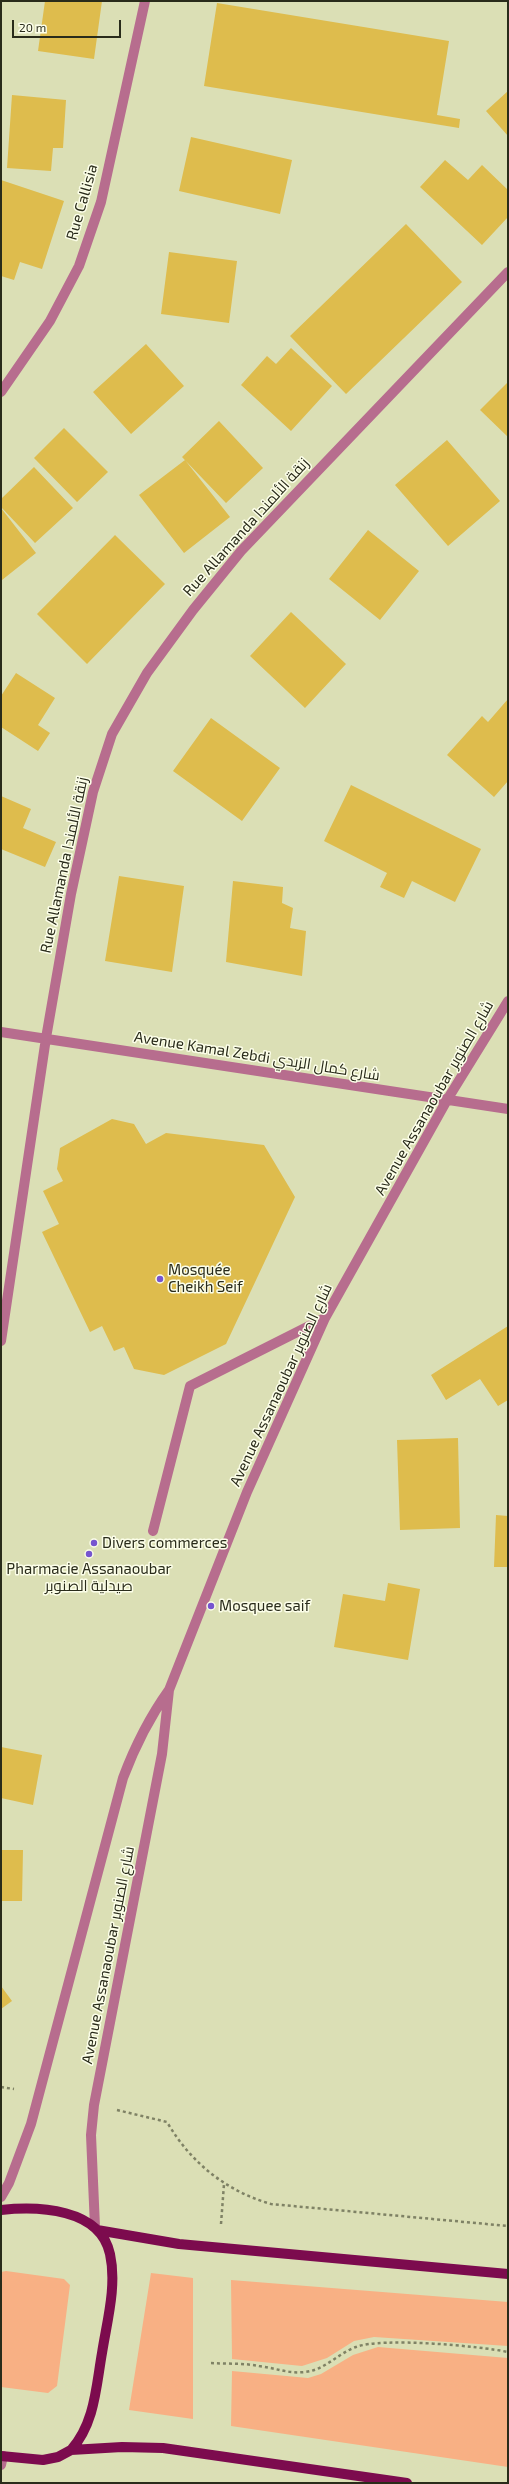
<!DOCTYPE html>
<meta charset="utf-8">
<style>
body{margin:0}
#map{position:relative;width:509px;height:2484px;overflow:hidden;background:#dbdfb5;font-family:"Exo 2",sans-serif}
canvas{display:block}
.frame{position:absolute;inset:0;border:2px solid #292b1a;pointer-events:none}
.scale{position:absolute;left:12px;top:20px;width:109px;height:18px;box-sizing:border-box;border:2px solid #292b1a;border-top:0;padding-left:5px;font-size:12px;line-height:14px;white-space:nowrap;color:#292b1a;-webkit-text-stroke:3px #fcfee9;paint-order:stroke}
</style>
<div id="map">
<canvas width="509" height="2484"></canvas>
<div class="frame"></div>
<div class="scale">20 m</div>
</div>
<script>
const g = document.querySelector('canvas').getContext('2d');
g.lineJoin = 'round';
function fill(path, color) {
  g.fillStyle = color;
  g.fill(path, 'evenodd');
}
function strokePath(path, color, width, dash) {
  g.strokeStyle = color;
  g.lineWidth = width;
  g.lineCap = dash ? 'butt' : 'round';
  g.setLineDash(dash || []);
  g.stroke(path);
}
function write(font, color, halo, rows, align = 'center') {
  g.font = font + ' "Exo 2",Cairo,sans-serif';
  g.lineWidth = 3;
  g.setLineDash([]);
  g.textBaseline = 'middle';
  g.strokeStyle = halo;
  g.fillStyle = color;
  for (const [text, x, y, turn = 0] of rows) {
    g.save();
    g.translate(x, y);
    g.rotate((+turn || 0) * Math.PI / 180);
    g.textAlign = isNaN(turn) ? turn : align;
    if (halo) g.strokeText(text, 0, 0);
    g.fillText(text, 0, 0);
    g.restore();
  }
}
const green = new Path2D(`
 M6 2271 64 2279 70 2285 57 2386 48 2393 1 2387V2272Z
 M151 2273 193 2278V2419L129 2410Z
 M231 2280 508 2302V2346L374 2337 354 2341 327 2358 302 2366 232 2359Z
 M378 2347 508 2358V2467L231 2426 232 2371 308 2378 321 2374 353 2355Z`);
const building = new Path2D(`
 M45 1H102L94 59 38 51Z
 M217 3 449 41 437 115 460 119 459 128 204 86Z
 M508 91V136L486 111Z
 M12 95 66 100 63 148H53L51 171 7 168Z
 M191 137 292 160 280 214 179 191Z
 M445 160 468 180 482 165 508 190V217L482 245 420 187Z
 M1 180 64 201 42 269 20 262 14 280 1 276Z
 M406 224 462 282 346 394 290 336Z
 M169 252 237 261 229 323 161 314Z
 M146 344 184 386 131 434 93 392Z
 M291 348 332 386 291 431 241 385 267 356 276 364Z
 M508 382V437L480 410Z
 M219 421 263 468 226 503 182 457Z
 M64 428 108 472 77 502 34 458Z
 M447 440 500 501 448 546 395 485Z
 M185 460 230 517 184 553 139 495Z
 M34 467 73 508 35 543 1 507V499Z
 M1 508 36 553 2 580 1 579Z
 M368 530 419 571 380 620 329 579Z
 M115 535 165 584 87 664 37 614Z
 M291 612 346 664 305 708 250 656Z
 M16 673 55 698 38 725 50 733 38 751 1 727V696Z
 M508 699V781L494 797 447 755 482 716 488 722Z
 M211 718 280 768 242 821 173 771Z
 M351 785 481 849 455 902 412 881 404 898 380 887 387 873 324 841Z
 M1 796 31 809 23 828 56 842 45 867 1 849Z
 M119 876 184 886 172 972 105 961Z
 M233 881 283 887 282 903 293 908 290 928 306 931 302 976 226 962Z
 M112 1119 134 1124 146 1144 166 1133 264 1145 295 1197 226 1344 164 1375 134 1369 124 1347 114 1351 102 1326 90 1332 42 1232 59 1224 43 1191 63 1181 57 1169 60 1148Z
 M508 1326V1400L498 1406 480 1379 446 1400 431 1375Z
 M458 1438 460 1528 400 1530 397 1440Z
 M496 1515 508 1516V1567H494Z
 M388 1583 420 1589 408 1660 334 1647 343 1594 385 1601Z
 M1 1747 42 1755 33 1805 1 1798Z
 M1 1850H23L22 1901H1Z
 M1 1986 12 2001 1 2009Z`);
const path = new Path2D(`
 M1 2087 14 2089
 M117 2110 167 2122C191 2163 226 2191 271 2204L508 2226
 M221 2224 224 2184
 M211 2363C227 2364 244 2363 259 2366 275 2368 289 2374 305 2372 325 2370 337 2354 356 2347 382 2337 479 2346 508 2352`);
const minor = new Path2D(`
 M1 392 50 321 79 266 101 202 145 1
 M1 1032 508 1109
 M1 1341 46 1038 71 894 93 792 112 734 147 673 193 610 241 551 508 272
 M153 1531 190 1386 325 1318
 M1 2197 9 2183 31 2124 123 1778C135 1746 149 1718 169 1690L247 1492 325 1318 447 1100 508 1001
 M95 2227 91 2135 94 2105 162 1754 169 1690
 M1 2465 3 2456`);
const major = new Path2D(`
 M1 2210C38 2206 100 2208 110 2254 117 2286 107 2321 102 2353 96 2387 95 2423 71 2450
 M97 2230 179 2244 508 2274
 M1 2456 43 2460 58 2457 71 2450 122 2447 163 2448 407 2483`);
const markers = [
 [160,1279,4,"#7655cf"],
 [94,1543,4,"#7655cf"],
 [89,1554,4,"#7655cf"],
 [211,1606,4,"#7655cf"]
];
const streetNames = [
 ["Rue Callisia",82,202,-74],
 ["Rue Allamanda زنقة الألمندا",246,527,-48],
 ["Rue Allamanda زنقة الألمندا",64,865,-78],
 ["Avenue Kamal Zebdi شارع كمال الزبدي",257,1056,9],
 ["Avenue Assanaoubar شارع الصنوبر",434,1098,-60],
 ["Avenue Assanaoubar شارع الصنوبر",281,1385,-65],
 ["Avenue Assanaoubar شارع الصنوبر",108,1955,-79]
];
const poiNames = [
 ["Mosquée",168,1270],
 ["Cheikh Seif",168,1287],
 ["Divers commerces",102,1543],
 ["Pharmacie Assanaoubar",89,1569,"center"],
 ["صيدلية الصنوبر",89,1586,"center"],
 ["Mosquee saif",219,1606]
];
fill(green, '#f8b084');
fill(building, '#debc4d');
strokePath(path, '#7f8265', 2.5, [3, 3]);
strokePath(minor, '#b76d8e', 10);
strokePath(major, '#7c0b4e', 10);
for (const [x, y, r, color] of markers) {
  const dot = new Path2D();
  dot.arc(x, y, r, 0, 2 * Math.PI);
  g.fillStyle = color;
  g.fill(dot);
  strokePath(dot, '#fcfee9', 1.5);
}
write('15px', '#292b1a', '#fcfee9', streetNames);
write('15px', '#292b1a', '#fcfee9', poiNames, 'left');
</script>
